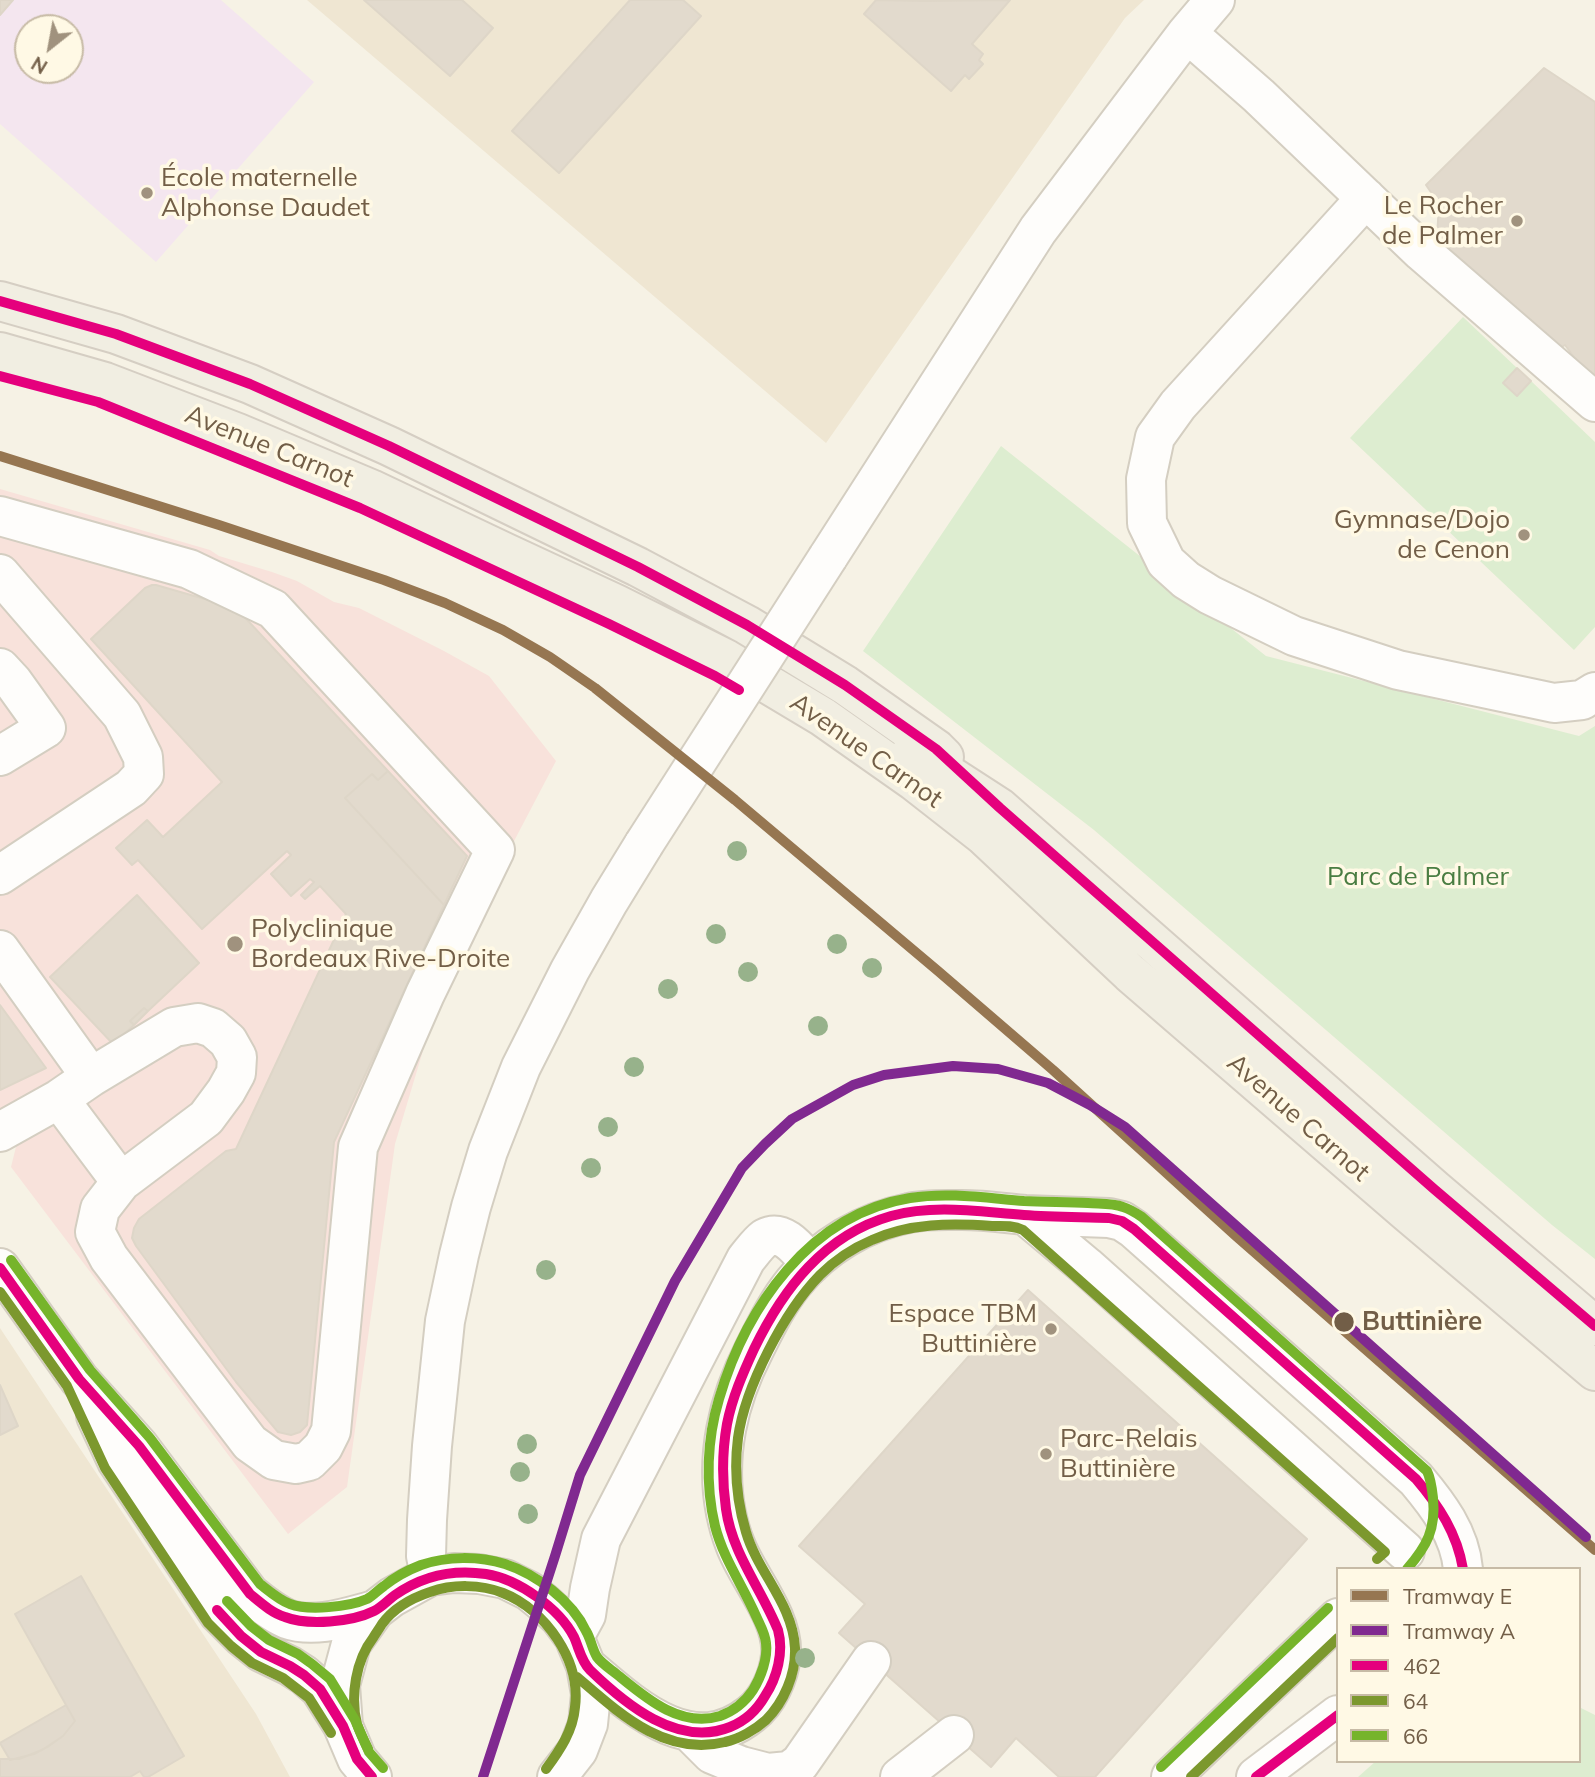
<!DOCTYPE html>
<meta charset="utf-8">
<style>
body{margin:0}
#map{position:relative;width:1595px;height:1777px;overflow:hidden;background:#f6f2e5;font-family:Mulish,sans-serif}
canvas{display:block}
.legend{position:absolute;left:1336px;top:1567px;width:245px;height:196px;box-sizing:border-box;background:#fff9e5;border:2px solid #c7bba6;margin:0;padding:9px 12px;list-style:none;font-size:21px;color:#725e47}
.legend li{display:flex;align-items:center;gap:14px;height:35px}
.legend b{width:35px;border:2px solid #c7bba6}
.north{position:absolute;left:14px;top:14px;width:70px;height:70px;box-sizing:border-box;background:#fff9e5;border:2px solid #c7bba6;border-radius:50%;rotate:211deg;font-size:19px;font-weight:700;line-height:28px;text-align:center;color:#725e47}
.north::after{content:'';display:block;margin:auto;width:24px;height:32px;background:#a0927e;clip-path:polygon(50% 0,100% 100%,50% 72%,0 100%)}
</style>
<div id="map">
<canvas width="1595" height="1777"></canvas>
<ul class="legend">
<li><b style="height:9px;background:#967651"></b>Tramway E</li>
<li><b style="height:9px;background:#802990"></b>Tramway A</li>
<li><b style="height:9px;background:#e5007d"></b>462</li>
<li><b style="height:9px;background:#7c982e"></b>64</li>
<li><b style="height:9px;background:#76b42b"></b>66</li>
</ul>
<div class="north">N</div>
</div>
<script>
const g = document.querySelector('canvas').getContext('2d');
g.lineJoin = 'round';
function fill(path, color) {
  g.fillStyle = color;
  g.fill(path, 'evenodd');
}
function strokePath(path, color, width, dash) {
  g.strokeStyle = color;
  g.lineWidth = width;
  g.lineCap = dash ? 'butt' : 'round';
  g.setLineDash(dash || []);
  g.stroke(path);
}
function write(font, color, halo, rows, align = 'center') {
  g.font = font + ' Mulish,sans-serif';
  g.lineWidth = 7;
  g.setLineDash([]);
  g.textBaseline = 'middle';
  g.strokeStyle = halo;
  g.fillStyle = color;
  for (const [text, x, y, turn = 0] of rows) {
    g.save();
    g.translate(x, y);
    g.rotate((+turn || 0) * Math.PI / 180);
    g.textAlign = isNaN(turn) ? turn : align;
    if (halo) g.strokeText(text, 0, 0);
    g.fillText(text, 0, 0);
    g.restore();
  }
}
const residential = new Path2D(`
 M307 0H1144L1125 18 826 443Z
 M0 1328 256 1714 290 1777H0Z`);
const education = new Path2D(`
 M0 0H221L314 82 156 262 0 124ZM28 28H70V70H28Z`);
const medical = new Path2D(`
 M0 489 210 550 219 556 272 572 297 581 334 602 359 608 444 651 489 676 556 761 513 843 425 1044 395 1144 347 1487 288 1534 11 1167 17 1143 0 1112Z`);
const green = new Path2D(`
 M1463 317 1517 368 1503 383 1517 396 1531 381 1595 442V627L1574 650 1350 438Z
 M1001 446 1266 656 1579 736 1595 726V1259L1552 1225 1094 830 863 651Z
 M1579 1707 1595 1715V1777H1358L1376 1761H1579Z`);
const building = new Path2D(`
 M0 0H13L0 15Z
 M364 0H462L493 28 450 76Z
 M630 0H683L701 16 559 173 512 131Z
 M876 0 924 1 1010 0 972 44 983 54 979 60 983 64 969 79 965 75 951 91 864 14Z
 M1544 68 1595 102V379L1579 364 1565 345 1557 350 1437 238 1439 204 1426 185Z
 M1517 368 1531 381 1517 396 1503 383Z
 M152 585H156L236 608 388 771 378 780 372 774 345 798 444 905 334 1142 307 1425 300 1432 291 1435 278 1432 236 1382 136 1246 132 1238 134 1228 139 1219 226 1151 236 1149 346 914 320 886 305 899 301 895 314 882 310 879 291 896 271 874 291 855 287 851 202 929 138 860 132 865 116 848 147 820 163 837 222 782 91 639 145 588Z
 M388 771 467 856 444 905 345 798 372 774 378 780Z
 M137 895 199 963 148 1011 144 1008 130 1021 134 1025 113 1044 50 977Z
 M0 1005 46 1068 0 1090Z
 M144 1008 148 1011 134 1025 130 1021Z
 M1028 1290 1307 1539 1095 1777H1059L1016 1738 991 1767 839 1633 865 1604 799 1546Z
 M0 1385 18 1426 0 1435Z
 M81 1576 184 1756 148 1777H144L140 1771 130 1777H0V1759H19L42 1750 63 1736 75 1721 15 1614Z
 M66 1705 75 1721 63 1736 49 1746 34 1754 10 1760 0 1743Z`);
const minor = new Path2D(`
 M1187 33 1259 96 1422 252 1595 402
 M1366 198 1178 405 1155 437 1146 479 1147 523 1166 562 1186 580 1210 595 1294 636 1398 670 1554 703 1582 700 1595 692
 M0 516 189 569 273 609 495 850 425 994 358 1147 331 1431 323 1447 309 1461 296 1464 274 1460 250 1443 109 1258 95 1232 100 1209 121 1182 59 1099
 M828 557 1038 230 1187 33 1215 0
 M0 574 122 715 143 757 144 774 131 788 0 875
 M0 668 13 682 46 728 0 756
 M0 950 91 1077
 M0 1132 59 1099 91 1077 174 1027 198 1023 213 1028 228 1041 237 1057 236 1073 226 1091 206 1118 121 1182
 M1025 1215 1086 1266 1405 1551
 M0 1268 79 1379 139 1446 250 1594C261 1603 273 1613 287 1619 315 1629 348 1617 375 1610
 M96 1416 117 1461 219 1614 241 1636 261 1652 290 1666 304 1675 320 1689 342 1724
 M430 1576 426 1556 427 1520 432 1446 445 1321 459 1255 471 1207 488 1151 521 1067 570 970 609 901 644 844
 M574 1637 586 1615 590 1588 601 1539 746 1259C752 1252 758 1243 765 1238 784 1228 800 1252 811 1264
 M586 1666C632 1705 691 1762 751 1714 768 1701 779 1676 781 1655 784 1617 747 1577 735 1544 731 1534 728 1523 726 1513 715 1457 728 1400 754 1350 766 1326 777 1303 794 1282 823 1246 864 1222 909 1213 925 1209 945 1210 962 1210 983 1210 1004 1213 1025 1215 1053 1216 1081 1217 1109 1218L1122 1221 1134 1229 1416 1479C1438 1505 1460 1534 1463 1569
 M691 1733 712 1754 741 1766 768 1773 789 1771 800 1763 871 1661
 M372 1777 357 1759 343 1726 340 1685 351 1644 375 1610 392 1597 430 1576 454 1573 479 1574 505 1579 529 1591 545 1604 560 1618 574 1637 586 1666 591 1694 588 1724 578 1750 557 1777
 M900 1777 954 1735
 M1171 1777 1338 1618
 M1256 1777 1338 1715`);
const major = new Path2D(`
 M0 301 116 334 250 384 389 446 638 567 747 625 845 685 936 749 944 757
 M0 352 105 382 238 433 371 489 506 553 616 604 726 659 823 717 914 781 983 835 1130 973 1407 1212 1595 1371
 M912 751 1000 808 1434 1189 1595 1326`);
const minorBridge = new Path2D(`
 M644 844 828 557`);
const bus1 = new Path2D(`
 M0 301 116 334 250 384 389 446 638 567 747 625 845 685 936 749 1000 808 1434 1189 1595 1326
 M0 376 98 402 360 508 609 624 715 676 739 690
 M0 1268 79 1379 139 1446 250 1594C261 1603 272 1613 285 1617 308 1626 352 1622 374 1611 382 1607 388 1600 395 1595 422 1576 453 1569 486 1574 518 1579 559 1608 574 1637 579 1648 581 1661 590 1670 625 1704 678 1748 730 1727 745 1721 757 1710 765 1696 777 1678 784 1652 778 1630 762 1590 732 1553 726 1509 722 1481 722 1452 727 1424 732 1398 743 1373 754 1349 783 1289 824 1235 891 1216 935 1204 980 1212 1024 1215 1052 1217 1081 1217 1109 1218L1122 1221 1134 1229 1416 1479C1439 1506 1457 1533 1463 1569
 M217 1610 241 1636 261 1652 290 1666 304 1675 320 1689 343 1726 357 1759 372 1777
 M1256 1777 1338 1715`);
const bus2 = new Path2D(`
 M0 1292 67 1386 105 1468 208 1623 231 1646 252 1663 283 1678 309 1698 331 1733
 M577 1677C619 1713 665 1757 725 1742 739 1739 755 1730 766 1720 784 1702 796 1674 795 1648 793 1604 758 1573 746 1532 737 1502 734 1469 738 1438 745 1387 784 1312 820 1275 835 1260 853 1248 872 1240 910 1223 951 1223 992 1226 1002 1226 1013 1225 1023 1230L1385 1552 1377 1559
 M368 1749C364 1741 360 1733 357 1724 350 1696 356 1660 373 1638 376 1633 379 1629 382 1624 393 1609 412 1598 430 1592 452 1584 481 1584 503 1593 546 1610 581 1661 575 1707 573 1731 560 1750 546 1769
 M1191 1777 1338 1638`);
const bus3 = new Path2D(`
 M11 1260 90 1370 150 1438 260 1584C269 1591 279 1600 290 1604 308 1611 349 1607 367 1599 373 1596 378 1590 384 1586 395 1577 408 1570 421 1565 447 1556 479 1556 505 1564 536 1574 572 1601 586 1631 591 1639 592 1649 597 1657 602 1664 612 1670 619 1676 647 1699 681 1728 720 1716 734 1711 745 1702 753 1690 761 1677 768 1658 766 1643 765 1633 760 1625 756 1616 743 1586 723 1558 715 1526 705 1484 707 1439 719 1399 746 1307 810 1214 910 1198 948 1192 986 1198 1024 1201 1045 1202 1067 1202 1088 1203 1100 1204 1112 1203 1123 1207 1130 1209 1136 1213 1142 1217L1427 1471C1431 1479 1432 1489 1433 1498 1436 1529 1427 1546 1407 1569
 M227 1601 251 1626 269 1640 298 1654 312 1664 330 1679 355 1720 369 1752 383 1768
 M1161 1767 1328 1608`);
const tram1 = new Path2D(`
 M0 456 219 525 384 580 445 603 503 630 550 657 595 688 735 800 938 971 1053 1070 1236 1236 1595 1550`);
const tram2 = new Path2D(`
 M483 1777 555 1556 580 1475 675 1281 742 1168 765 1144 792 1119 853 1085 884 1075 953 1066 998 1069 1048 1083 1090 1105 1125 1127 1586 1537`);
const trees = [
 [737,851],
 [716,934],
 [837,944],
 [872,968],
 [748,972],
 [668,989],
 [818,1026],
 [634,1067],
 [608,1127],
 [591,1168],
 [546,1270],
 [527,1444],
 [520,1472],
 [528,1514],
 [805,1658]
];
const markers = [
 [147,193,7,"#a0927e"],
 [1517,221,7,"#a0927e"],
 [1524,535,7,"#a0927e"],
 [235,944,9,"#a0927e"],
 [1344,1322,11,"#725e47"],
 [1051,1329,7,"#a0927e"],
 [1046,1454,7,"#a0927e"]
];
const poiNames = [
 ["École maternelle",161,178],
 ["Alphonse Daudet",161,208],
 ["Le Rocher",1503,206,"right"],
 ["de Palmer",1503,236,"right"],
 ["Gymnase/Dojo",1510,520,"right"],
 ["de Cenon",1510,550,"right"],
 ["Polyclinique",251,929],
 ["Bordeaux Rive-Droite",251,959],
 ["Espace TBM",1037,1314,"right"],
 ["Buttinière",1037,1344,"right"],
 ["Parc-Relais",1060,1439],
 ["Buttinière",1060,1469]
];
const streetNames = [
 ["Avenue Carnot",269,447,22],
 ["Avenue Carnot",866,751,35],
 ["Avenue Carnot",1298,1118,41]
];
const parkNames = [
 ["Parc de Palmer",1418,877]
];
const stopNames = [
 ["Buttinière",1362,1322]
];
fill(residential, '#efe6d2');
fill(education, '#f4e6ef');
fill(medical, '#f8e2db');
fill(green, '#ddedd0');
fill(building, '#e2dacd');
strokePath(building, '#ded6c8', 2);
strokePath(minor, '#d4cec1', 42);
strokePath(major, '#d5cec3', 42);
strokePath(minor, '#fefdfb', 38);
strokePath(major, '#f1eee2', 38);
strokePath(minorBridge, '#d4cec1', 42, []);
strokePath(minorBridge, '#fefdfb', 38);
strokePath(bus1, '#e5007d', 10);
strokePath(bus2, '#7c982e', 10);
strokePath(bus3, '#76b42b', 10);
strokePath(tram1, '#967651', 10);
strokePath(tram2, '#802990', 10);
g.fillStyle = '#97b28b';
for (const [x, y] of trees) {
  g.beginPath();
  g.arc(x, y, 10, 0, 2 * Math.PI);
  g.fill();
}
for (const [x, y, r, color] of markers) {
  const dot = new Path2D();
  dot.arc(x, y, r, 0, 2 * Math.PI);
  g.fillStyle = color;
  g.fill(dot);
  strokePath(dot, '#fff9e5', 2.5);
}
write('26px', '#725e47', '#fff9e5', poiNames, 'left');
write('26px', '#725e47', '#fff9e5', streetNames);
write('26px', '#4a7d42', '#fff9e5', parkNames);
write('bold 26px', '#725e47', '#fff9e5', stopNames, 'left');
</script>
